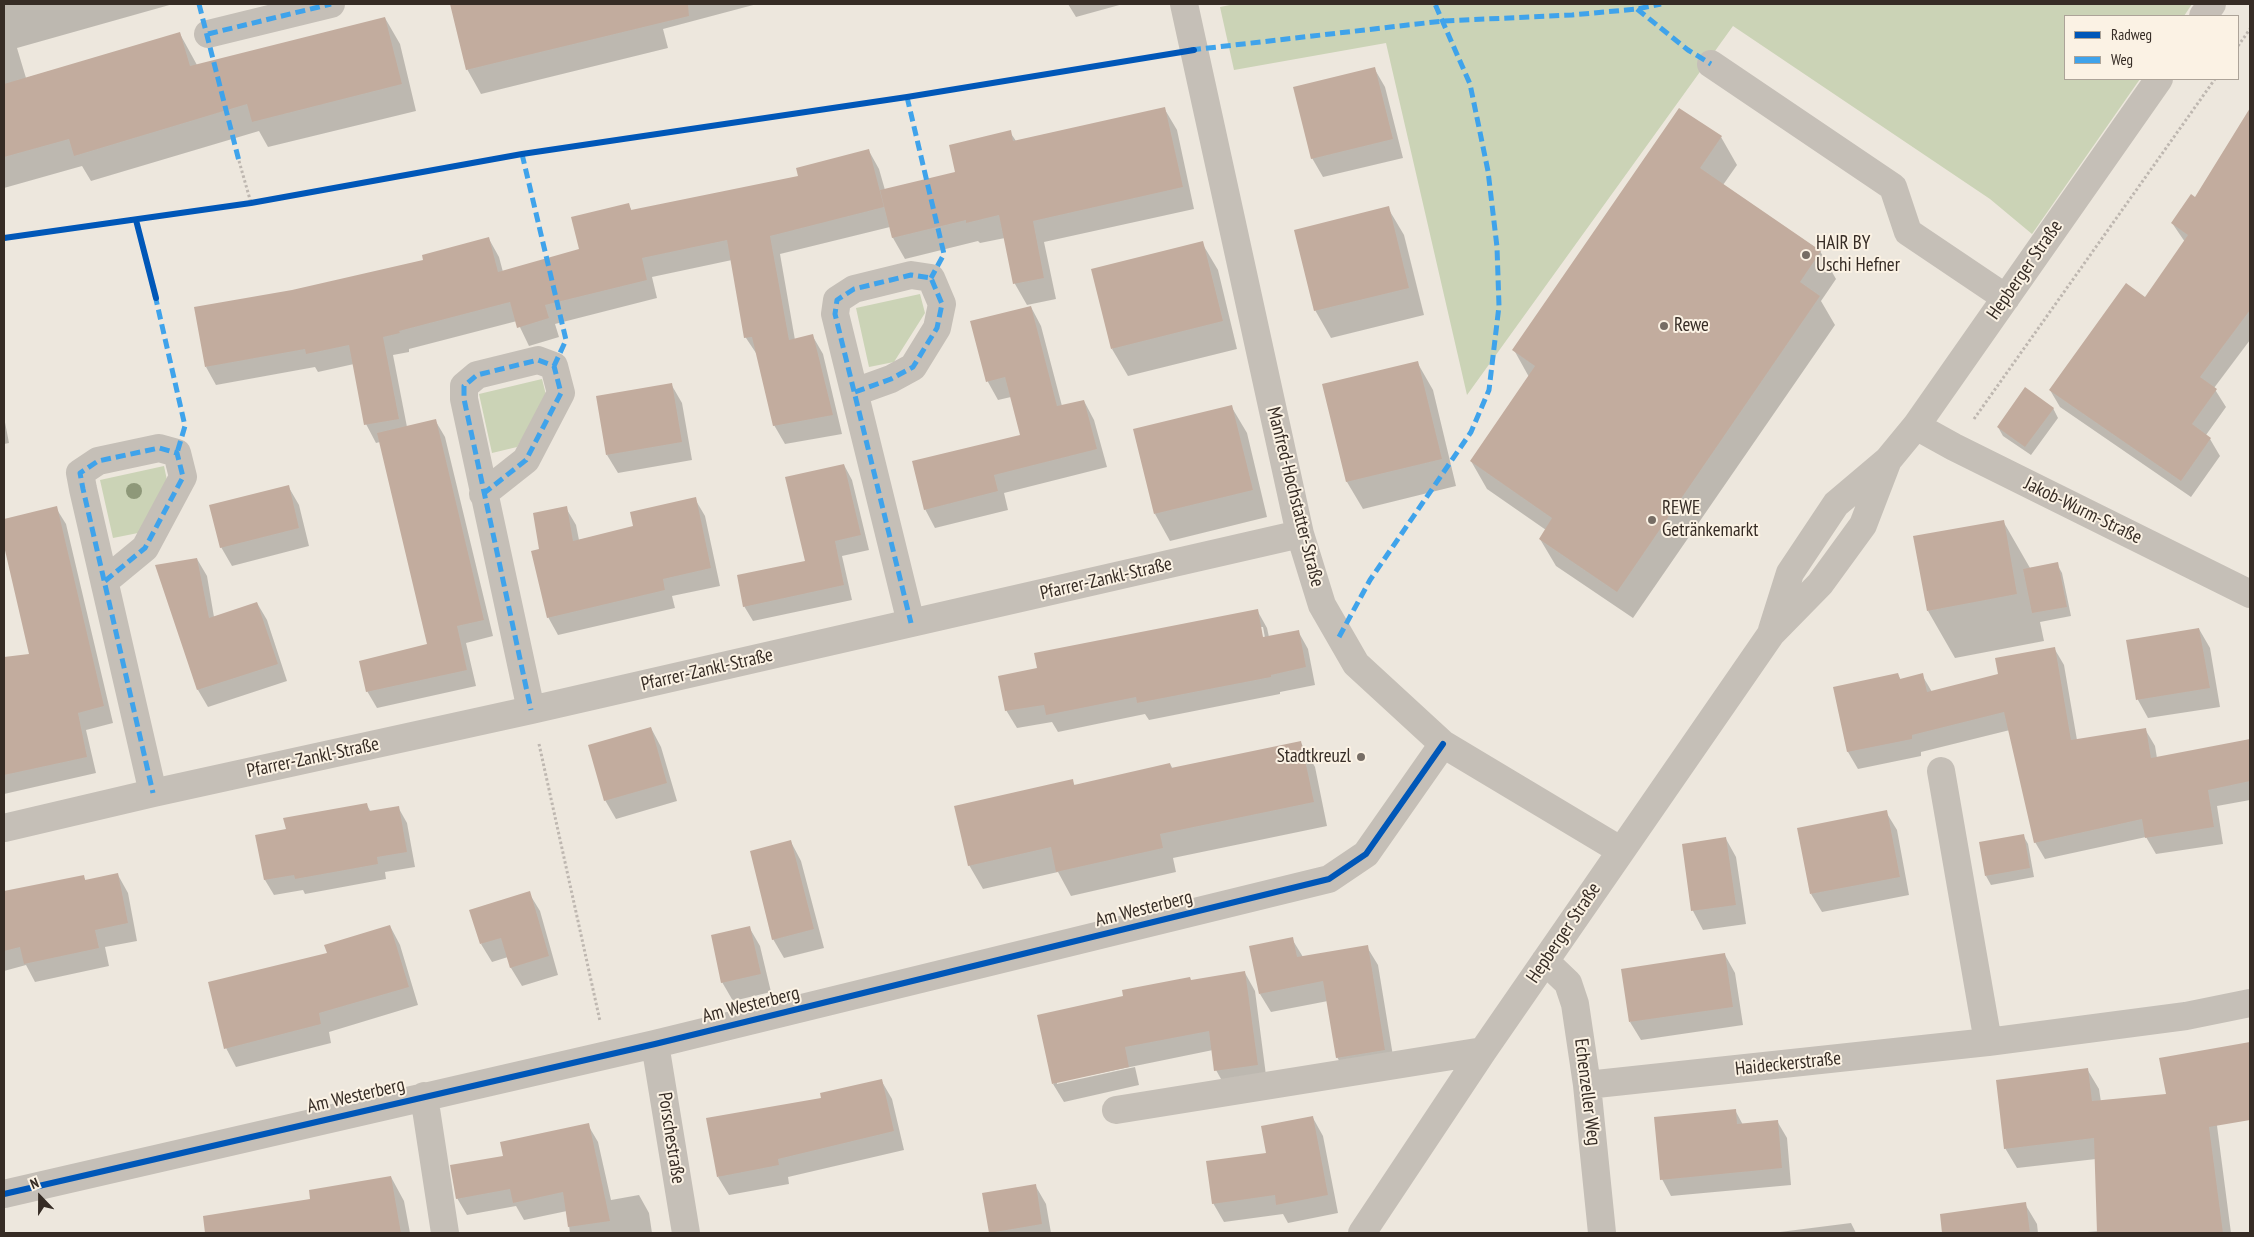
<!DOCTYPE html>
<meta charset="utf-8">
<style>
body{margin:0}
#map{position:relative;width:2254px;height:1237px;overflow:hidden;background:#ede7dd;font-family:"PT Sans Narrow",sans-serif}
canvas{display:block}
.frame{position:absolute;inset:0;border:5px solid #362c25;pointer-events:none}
.legend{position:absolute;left:2064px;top:15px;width:175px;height:65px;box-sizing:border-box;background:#fbf2e4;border:1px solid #aca398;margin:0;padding:6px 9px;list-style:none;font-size:15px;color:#362c25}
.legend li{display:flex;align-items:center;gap:10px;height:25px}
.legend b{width:25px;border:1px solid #aca398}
.north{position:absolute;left:15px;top:1172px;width:50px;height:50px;-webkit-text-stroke:4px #fbf2e4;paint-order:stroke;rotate:338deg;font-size:14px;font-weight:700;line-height:20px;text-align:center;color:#362c25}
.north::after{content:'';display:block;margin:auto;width:18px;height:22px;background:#362c25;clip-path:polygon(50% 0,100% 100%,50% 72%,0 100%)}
</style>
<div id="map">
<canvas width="2254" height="1237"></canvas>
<div class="frame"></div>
<ul class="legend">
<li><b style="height:6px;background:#0057b8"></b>Radweg</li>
<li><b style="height:6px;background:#3fa3eb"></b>Weg</li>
</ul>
<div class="north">N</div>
</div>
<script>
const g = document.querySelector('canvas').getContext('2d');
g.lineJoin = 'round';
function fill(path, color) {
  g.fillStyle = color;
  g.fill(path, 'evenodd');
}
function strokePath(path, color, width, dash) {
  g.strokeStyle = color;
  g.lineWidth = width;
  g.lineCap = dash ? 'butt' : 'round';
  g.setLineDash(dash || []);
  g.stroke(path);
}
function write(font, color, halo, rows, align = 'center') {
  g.font = font + ' "PT Sans Narrow",sans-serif';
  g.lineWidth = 4;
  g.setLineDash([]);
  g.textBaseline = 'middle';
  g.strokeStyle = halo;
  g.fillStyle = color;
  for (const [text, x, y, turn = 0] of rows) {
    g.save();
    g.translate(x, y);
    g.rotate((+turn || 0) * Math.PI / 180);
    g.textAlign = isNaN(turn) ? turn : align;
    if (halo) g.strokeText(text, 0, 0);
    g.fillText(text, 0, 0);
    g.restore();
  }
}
const green = new Path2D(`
 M1235 4H2192L2184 16H2065V79H2140L2032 234 1990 199 1733 26 1467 395 1386 43 1234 70 1220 7Z
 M920 294 925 313 894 362 869 367 856 308Z
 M542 379 547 399 517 447 492 453 479 394Z
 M164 466 168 485 138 533 113 538 100 480Z`);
const shadow = new Path2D(`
 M4 4H173L17 48 26 78 180 34 197 65 385 18 400 44 416 111 268 147 259 131 91 181 82 166 4 188Z
 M458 4H757L663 29 668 48 481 94 467 69 451 5Z
 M1068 4H1123L1076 17Z
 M1374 68 1385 87 1403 158 1323 177 1312 158Z
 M1164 108 1177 130 1194 209 1044 242 1056 299 1027 305 1015 284 1005 238 980 243 978 241 905 259 893 238 890 227 780 254 795 340 812 335 823 354 842 434 785 444 774 425 758 356 746 338 732 260 652 277 657 298 555 324 559 337 529 346 517 321 409 349V352L393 355 407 427 435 420 445 437 493 636 466 643 476 686 377 708 367 691 429 645 380 442 376 443 366 424 354 364 318 372 315 367 216 385 206 367 293 291 425 261 489 239 499 257 503 272 580 250 628 204 632 211 800 177 869 151 879 169 885 190 956 173 1010 132 1016 141Z
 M2250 114V231L2244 241 2250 245V340L2214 388 2226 407 2206 435 2210 439 2220 456 2191 497 2060 407 2050 390 2145 299 2185 242 2172 223 2196 198Z
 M1721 137 1737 165 1723 185 1820 251 1836 279 1821 301 1835 325 1633 618 1556 566 1540 539 1546 530 1487 489 1471 461 1529 377 1514 350Z
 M1388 208 1404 235 1424 315 1331 338 1315 310Z
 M1202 243 1218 270 1237 349 1128 376 1112 349Z
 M1031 307 1041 326 1062 406 1084 401 1094 420 1107 467 1004 493 1008 510 935 528 925 509 1021 436 1011 397 998 400 988 382 972 322Z
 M1417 362 1433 390 1456 486 1363 509 1347 482 1323 385Z
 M671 384 682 403 692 460 618 473 607 455Z
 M1231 406 1247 433 1267 517 1170 541 1155 514Z
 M2053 408 2058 418 2031 455 2003 436 1998 427Z
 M4 417 9 443 4 444Z
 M844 465 852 480 869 550 842 556 852 600 753 621 744 606 806 562Z
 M288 486 299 505 309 546 232 566 221 547Z
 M695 499 705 516 720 586 672 596 675 608 558 635 548 617 540 550 566 508 576 525 579 540 634 527Z
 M56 508 66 524 113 723 86 730 96 773 4 794V743L50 733 4 541V520Z
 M2003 521 2030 568 2057 564 2062 573 2071 616 2040 622 2044 641 1955 658 1928 611Z
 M197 559 207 576 214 617 257 603 267 620 287 681 208 707 198 690Z
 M1257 610 1267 628 1269 637 1298 631 1308 649 1315 685 1280 692V694L1149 720 1145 714 1058 732 1052 722 1017 728 1006 710 1038 669ZM1260 627H1263L1266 643H1263Z
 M2199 629 2210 648 2220 707 2148 718 2138 700 2128 641Z
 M2054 648 2064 665 2077 740 2145 729 2155 746 2157 758 2245 741 2250 749V800L2217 806 2223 844 2156 854 2146 837 2045 859 2035 842 2010 730 1921 752V756L1858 769 1848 752 1835 688 1898 675 1901 680 1922 675 1932 692 1999 675Z
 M651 728 661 747 677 801 616 819 605 800Z
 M1301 743 1315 767 1327 826 1173 858 1176 872 1071 896 1058 872 983 889 969 865 1072 780 1075 786 1170 764 1173 769Z
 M366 804 371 812 398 807 407 823 415 867 385 872 386 879 305 894 303 890 274 895 265 880 257 836 287 830Z
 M1886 812 1897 830 1909 895 1822 912 1811 894Z
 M2023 835 2028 844 2034 877 1991 885 1986 876Z
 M1726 839 1736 857 1746 924 1703 930 1693 911 1683 845Z
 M791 842 801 861 824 948 784 958 773 939Z
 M118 875 128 893 137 941 105 947 109 966 35 982 26 965 4 971V904L83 876 86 881Z
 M529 893 540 911 558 975 522 986 511 968 508 957 492 962 481 944Z
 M390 926 400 945 418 1005 329 1032 331 1043 236 1067 226 1048 328 954Z
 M749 927 760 946 771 992 733 1001 722 982Z
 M1292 939 1303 957 1367 947 1378 965 1395 1068 1348 1076 1337 1057 1328 1001 1271 1012 1260 994Z
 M1725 955 1735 973 1743 1025 1641 1040 1630 1022Z
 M1245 973 1255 991 1267 1083 1226 1088 1216 1070 1213 1050 1057 1082V1084L1135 1067 1139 1085 1064 1102 1053 1084 1192 981Z
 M2250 1043V1116L2231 1046Z
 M2087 1069 2099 1089 2101 1102 2167 1095 2210 1072 2231 1233H2076L2099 1231 2096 1159 2017 1168 2005 1148Z
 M881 1080 892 1099 904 1150 788 1177 789 1184 729 1195 718 1177 822 1099Z
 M1735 1110 1743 1125 1777 1121 1787 1138 1791 1185 1671 1196 1662 1179Z
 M1313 1118 1323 1136 1338 1213 1288 1223 1283 1214 1224 1222 1213 1203 1268 1154Z
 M588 1125 598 1142 611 1200 639 1195 649 1213 652 1233H570L567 1211 524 1220 516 1206 467 1215 457 1198 504 1157Z
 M391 1177 404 1201 410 1233H232L242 1232 312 1200Z
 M1035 1185 1046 1204 1051 1233H990L984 1194Z
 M2025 1204 2037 1224 2038 1233H1945L1942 1215Z
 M1851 1223 1856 1233H1772Z`);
const building = new Path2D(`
 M450 4H688L689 16 466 70Z
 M385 17 402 84 252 122 247 104 74 156 69 139 4 157V84L180 32 190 66Z
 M1375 67 1393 139 1311 159 1293 87Z
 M1165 107 1183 187 1033 221 1044 278 1013 284 999 215 966 223V220L892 238 880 190 955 172 949 145 1011 130 1013 141Z
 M1679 108 1722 136 1700 168 1821 251 1800 282 1820 296 1617 592 1539 539 1552 518 1470 461 1535 366 1512 350Z
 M2250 108V310L2200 377 2217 389 2192 424 2211 438 2181 481 2049 390 2126 283 2145 297 2188 235 2171 223 2191 194 2195 197Z
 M869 149 884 207 770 236 789 340 813 334 833 415 773 426 752 337 744 338 727 240 642 258 647 280 545 305 549 318 517 328 510 302 399 331 400 333 383 337 399 419 364 425 349 345 306 354 305 349 205 367 194 307 292 290 423 260 422 255 489 237 498 272 579 249 571 217 629 203 631 210 798 176 796 168Z
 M1389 206 1409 288 1314 311 1294 230Z
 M1203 241 1223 321 1111 349 1091 269Z
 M1031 306 1057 406 1084 400 1097 449 994 475 998 491 924 510 912 461 1020 435 1005 377 986 382 970 321Z
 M1418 361 1442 459 1346 482 1322 384Z
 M672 383 682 442 606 455 596 396Z
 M2025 387 2054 408 2025 447 1997 427Z
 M1232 405 1253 490 1154 514 1133 429Z
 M436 419 484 620 457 626 467 670 366 692 359 661 427 644 377 433Z
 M844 464 861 535 835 541 844 585 743 607 737 575 805 561 785 477Z
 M289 485 299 528 220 548 209 505Z
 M696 497 711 568 663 579 665 590 547 618 531 551 539 549 533 513 567 506 573 541 633 526 630 512Z
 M57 506 104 706 78 713 87 757 4 775V657L29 654 4 546V519Z
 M2004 520 2017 594 1927 611 1913 536Z
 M197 558 209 618 257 602 278 664 197 690 155 565Z
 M2058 562 2067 607 2032 613 2023 569Z
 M1258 609 1263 637 1299 630 1306 667 1271 675V677L1137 703 1136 697 1046 715 1044 705 1005 711 998 676 1037 668 1034 653Z
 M2199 628 2210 688 2136 700 2126 640Z
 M2055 647 2071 740 2146 728 2151 758 2250 739V781L2208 790 2214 827 2145 838 2142 819 2034 843 2004 712 1912 735V739L1847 752 1833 687 1898 673 1900 679 1923 673 1927 692 1998 674 1995 658Z
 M651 727 667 783 604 801 588 745Z
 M1301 741 1314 802 1160 834 1163 848 1056 872 1051 847 968 866 954 806 1073 779 1074 785 1170 763 1171 768Z
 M367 803 369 811 399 806 407 852 377 857 378 864 295 879 294 875 264 880 255 835 286 829 283 818Z
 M1887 810 1900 877 1810 894 1797 828Z
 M2024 834 2030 868 1985 876 1979 842Z
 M1726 837 1736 905 1691 911 1682 844Z
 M791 840 814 929 772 940 750 851Z
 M118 873 128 923 95 930 99 948 24 964 20 947 4 951V891L84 875 85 880Z
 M530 891 549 956 510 968 501 938 480 944 469 910Z
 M390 925 409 987 319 1013 321 1024 224 1049 208 982 327 953 324 945Z
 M750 926 761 974 721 983 711 935Z
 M1293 937 1297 957 1368 945 1385 1050 1336 1058 1323 981 1259 994 1249 946Z
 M1725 953 1733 1007 1629 1022 1621 969Z
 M1245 971 1258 1065 1214 1071 1209 1031 1125 1047 1129 1067 1052 1084 1037 1015 1123 996 1122 990 1190 977 1191 980Z
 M2250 1042V1120L2209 1127 2223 1233H2097L2094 1138 2004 1149 1996 1080 2088 1068 2092 1101 2166 1094 2159 1058Z
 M882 1079 894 1131 778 1159 779 1165 717 1177 706 1118 821 1098 820 1093Z
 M1736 1109 1737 1124 1778 1120 1782 1168 1660 1180 1654 1117Z
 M1313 1116 1328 1195 1276 1205 1275 1195 1212 1204 1206 1161 1266 1153 1261 1126Z
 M589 1123 610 1221 568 1227 563 1192 513 1203 510 1189 456 1199 450 1165 503 1156 500 1142Z
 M391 1176 401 1233H205L203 1216 310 1199 309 1190Z
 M1036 1184 1042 1224 989 1233 982 1193Z
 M2026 1202 2030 1233H1942L1940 1214Z`);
const path = new Path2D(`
 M2238 46 2250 29
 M239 161 251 203
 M1974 419 2215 79
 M539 744 600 1021`);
const minor = new Path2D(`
 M1184 4 1300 534 1322 605 1356 664 1443 744 1620 850
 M2203 16 2212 4
 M208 34 331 4
 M1711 64 1893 187 1908 232 2006 298
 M855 392 891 379 913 367 937 328 942 304 931 278 911 275 854 289 837 300 835 314 911 623
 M1916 426 1954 447 2250 594
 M483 494 526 460 561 393 554 366 538 360 477 375 464 386V399L531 710
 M105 581 145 548 183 477 177 453 159 448 98 461 80 473 83 489 153 793
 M1772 630 1790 573 1836 504 1888 460 1916 426 2159 79
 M1941 771 1988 1042
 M4 828 153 793 531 710 1300 534
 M1545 961 1568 983 1575 1004 1587 1085 1602 1233
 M655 1044 686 1233
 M1587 1085 1988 1042 2186 1016 2250 1003
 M424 1096 445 1233
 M1116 1110 1483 1051
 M4 1194 655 1044 1329 879 1366 854 1443 744
 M1362 1233 1483 1051 1771 634 1820 584 1863 525 1888 460`);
const quiet = new Path2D(`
 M199 4 239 161
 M1637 9 1688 50 1711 64
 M208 34 331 4
 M1191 50 1443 21 1572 15 1637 9 1661 4
 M907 97 944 254 931 278
 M522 154 566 340 554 366
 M155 295 185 426 177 453
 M855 392 891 379 913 367 937 328 942 304 931 278 911 275 854 289 837 300 835 314 911 623
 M483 494 526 460 561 393 554 366 538 360 477 375 464 386V399L531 710
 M105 581 145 548 183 477 177 453 159 448 98 461 80 473 83 489 153 793
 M1339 637 1370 580 1471 432 1489 390 1499 306 1497 247 1488 171 1470 84 1435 4`);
const cycleway = new Path2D(`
 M136 220 156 298
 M4 238 251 203 522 154 907 97 1194 50
 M4 1194 655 1044 1329 879 1366 854 1443 744`);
const trees = [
 [134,491]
];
const markers = [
 [1806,255,5,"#766d65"],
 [1664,326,5,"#766d65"],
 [1652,520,5,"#766d65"],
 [1361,757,5,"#766d65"]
];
const poiNames = [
 ["HAIR BY",1816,244],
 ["Uschi Hefner",1816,266],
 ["Rewe",1674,326],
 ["REWE",1662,509],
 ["Getränkemarkt",1662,531],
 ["Stadtkreuzl",1351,757,"right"]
];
const streetNames = [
 ["Hepberger Straße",2025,270,-55],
 ["Manfred-Hochstatter-Straße",1295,497,76],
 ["Jakob-Wurm-Straße",2083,511,26],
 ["Pfarrer-Zankl-Straße",1106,579,-13],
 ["Pfarrer-Zankl-Straße",707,670,-13],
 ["Pfarrer-Zankl-Straße",313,758,-12],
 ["Am Westerberg",1144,909,-14],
 ["Hepberger Straße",1564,933,-56],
 ["Am Westerberg",751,1005,-14],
 ["Haideckerstraße",1788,1064,-6],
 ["Echenzeller Weg",1587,1092,83],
 ["Am Westerberg",356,1096,-13],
 ["Porschestraße",671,1138,81]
];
fill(green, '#cbd3b6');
fill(shadow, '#0003');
fill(building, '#c2ac9e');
strokePath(path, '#beb7b0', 3, [2.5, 2.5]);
strokePath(minor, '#c5bfb7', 28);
strokePath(quiet, '#3fa3eb', 5, [10, 5]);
strokePath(cycleway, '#0057b8', 6);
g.fillStyle = '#8e9879';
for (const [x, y] of trees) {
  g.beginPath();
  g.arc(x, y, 8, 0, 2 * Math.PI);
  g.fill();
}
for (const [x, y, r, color] of markers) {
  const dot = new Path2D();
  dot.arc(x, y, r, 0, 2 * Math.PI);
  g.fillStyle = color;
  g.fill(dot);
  strokePath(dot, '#fbf2e4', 2);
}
write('19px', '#362c25', '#fbf2e4', poiNames, 'left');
write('19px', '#362c25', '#fbf2e4', streetNames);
</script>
